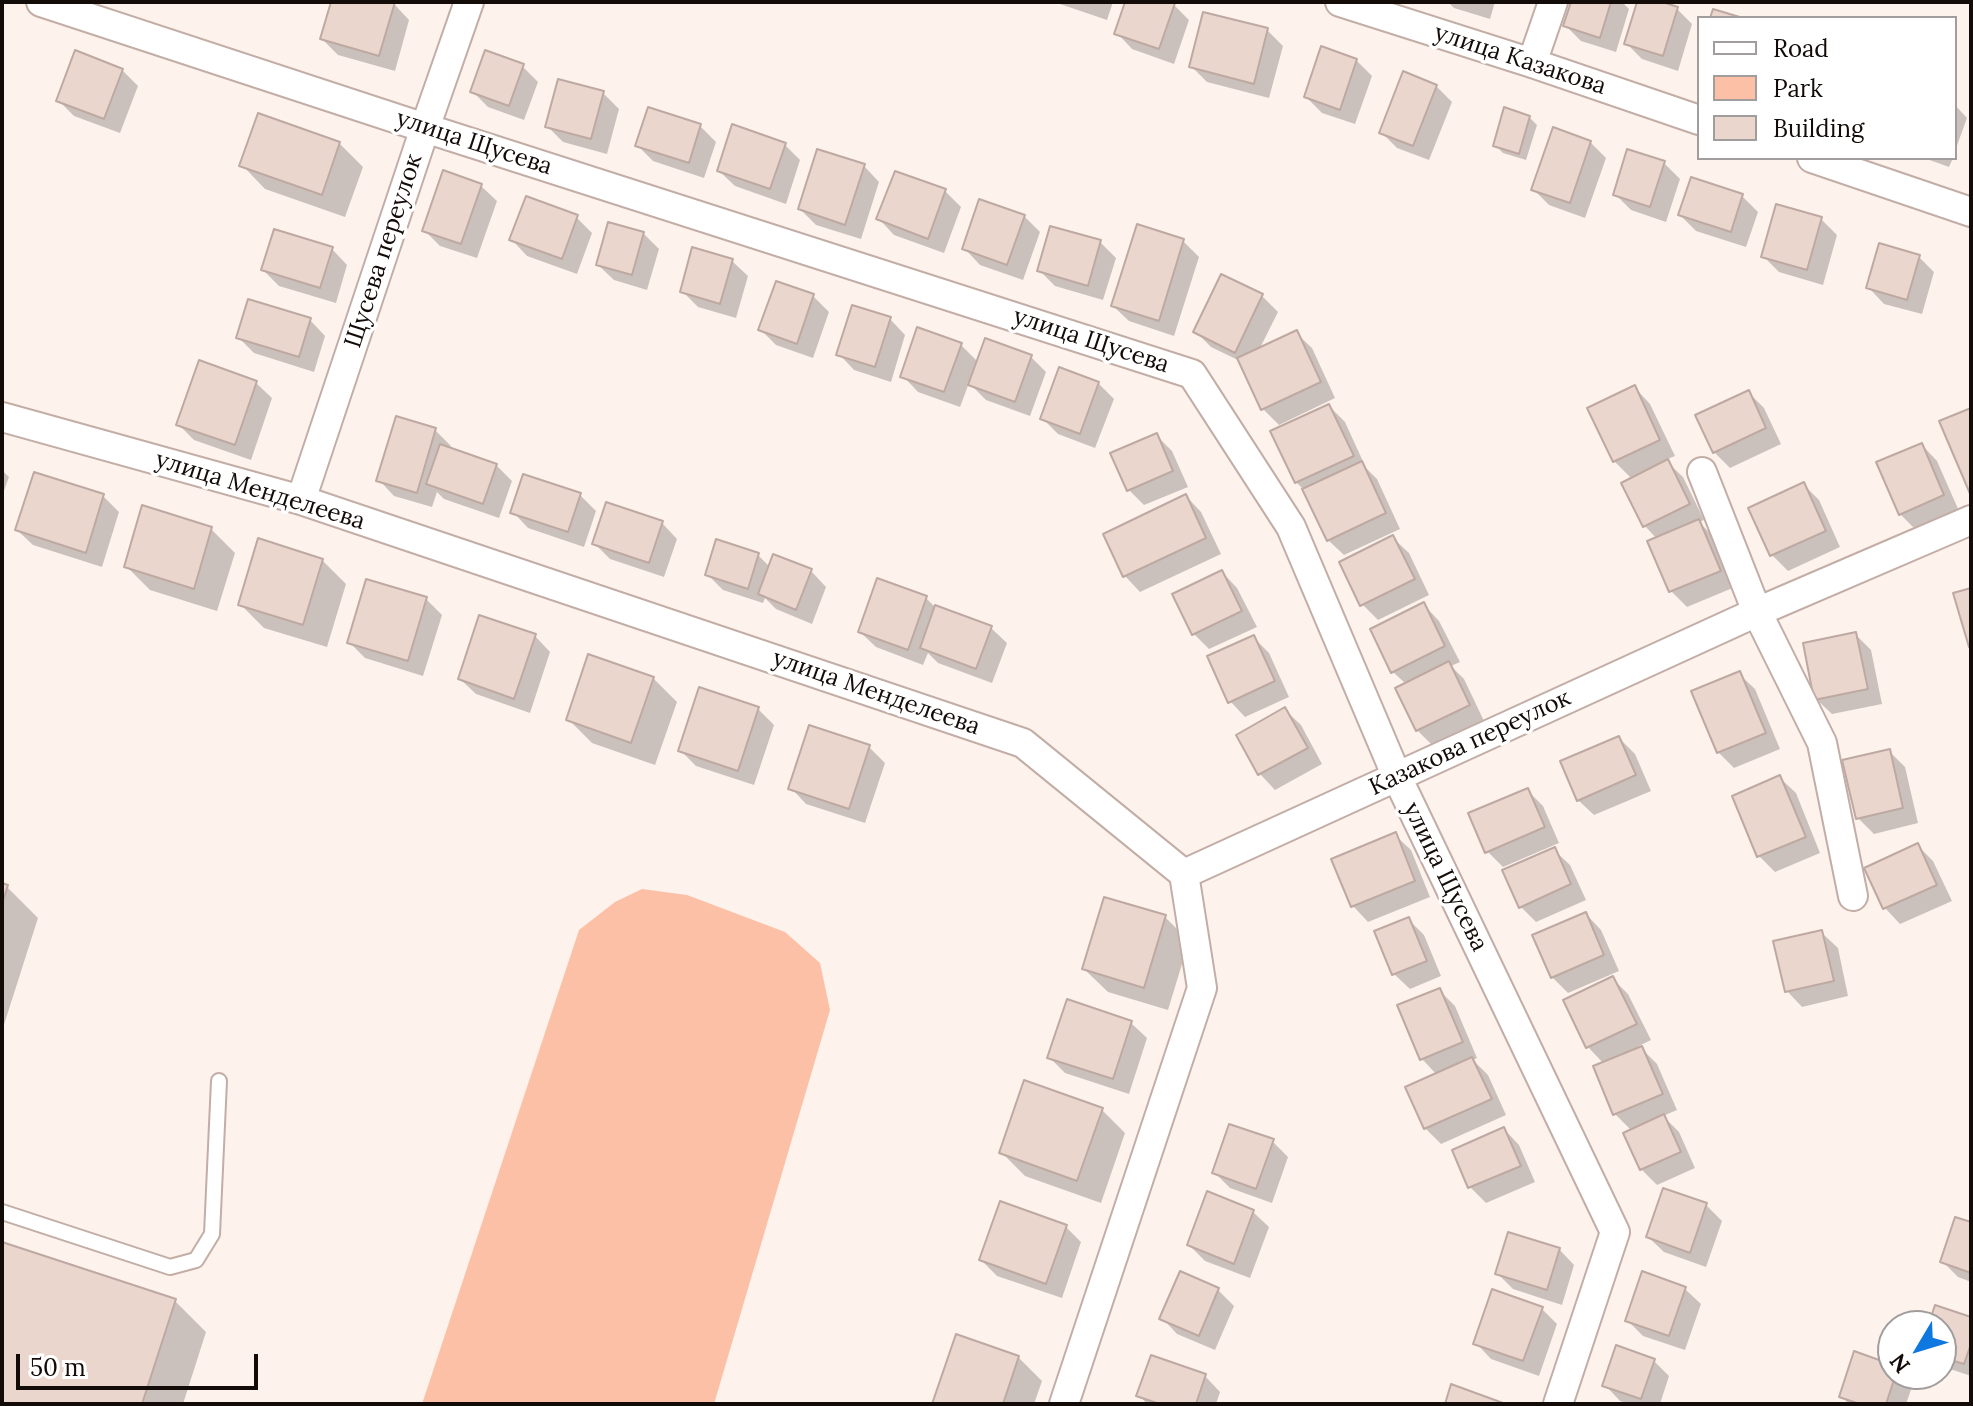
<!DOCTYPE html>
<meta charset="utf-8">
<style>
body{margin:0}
#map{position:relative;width:1973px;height:1406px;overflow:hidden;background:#fef2ec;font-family:Lora,serif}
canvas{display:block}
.frame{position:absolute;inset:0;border:4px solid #120b08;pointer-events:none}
.legend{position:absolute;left:1697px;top:16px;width:260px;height:144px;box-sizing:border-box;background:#fff;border:2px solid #a09d9c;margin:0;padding:10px 14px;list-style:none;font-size:24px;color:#120b08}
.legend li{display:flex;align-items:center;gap:16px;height:40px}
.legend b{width:40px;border:2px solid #a09d9c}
.north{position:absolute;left:1877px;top:1310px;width:80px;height:80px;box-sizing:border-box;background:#fff;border:2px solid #a09d9c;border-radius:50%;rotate:232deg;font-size:22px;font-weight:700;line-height:32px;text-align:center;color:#120b08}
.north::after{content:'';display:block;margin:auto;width:28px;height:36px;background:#0f78e0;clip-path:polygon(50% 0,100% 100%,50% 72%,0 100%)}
.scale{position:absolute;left:16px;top:1354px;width:242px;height:36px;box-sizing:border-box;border:4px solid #120b08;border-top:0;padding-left:10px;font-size:24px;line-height:28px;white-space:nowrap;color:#120b08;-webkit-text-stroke:6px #fff;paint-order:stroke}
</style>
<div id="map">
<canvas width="1973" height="1406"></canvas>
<div class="frame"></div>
<ul class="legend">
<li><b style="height:10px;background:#fff"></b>Road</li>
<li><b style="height:22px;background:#fcc0a6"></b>Park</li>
<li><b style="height:22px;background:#ebd6cd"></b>Building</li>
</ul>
<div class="north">N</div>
<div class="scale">50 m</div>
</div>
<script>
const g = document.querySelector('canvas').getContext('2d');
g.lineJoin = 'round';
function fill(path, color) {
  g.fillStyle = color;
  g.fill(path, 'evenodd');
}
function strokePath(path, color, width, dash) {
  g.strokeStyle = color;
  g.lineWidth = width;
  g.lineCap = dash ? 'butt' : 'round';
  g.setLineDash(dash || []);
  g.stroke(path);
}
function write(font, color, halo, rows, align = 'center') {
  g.font = font + ' Lora,serif';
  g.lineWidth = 7;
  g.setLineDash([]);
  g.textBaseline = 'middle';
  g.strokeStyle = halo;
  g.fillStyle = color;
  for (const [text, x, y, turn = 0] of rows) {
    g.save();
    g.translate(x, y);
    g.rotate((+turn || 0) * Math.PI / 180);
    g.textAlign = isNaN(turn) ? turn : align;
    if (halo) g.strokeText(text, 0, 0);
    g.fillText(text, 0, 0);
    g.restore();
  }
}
const green = new Path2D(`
 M642 889 687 895 785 932 820 963 830 1010 714 1404H422L579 930 615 902Z`);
const shadow = new Path2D(`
 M333 2H387L394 4 409 20 395 71 338 55 322 39Z
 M1058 2H1113L1107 20 1060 4Z
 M1127 2H1166L1174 5 1189 20 1174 64 1132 49 1117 33Z
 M1448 2H1495L1490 19 1454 8Z
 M1573 2H1622L1629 9 1616 52 1581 41 1566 26Z
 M1639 2H1655L1676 8 1692 24 1678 71 1642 59 1627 44Z
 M1267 30 1283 46 1269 98 1207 82 1191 66Z
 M1356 60 1372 76 1355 124 1322 113 1306 97Z
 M522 66 538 82 524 120 488 107 472 91Z
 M122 70 138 86 120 133 74 116 58 100Z
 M1436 86 1452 102 1429 160 1397 148 1381 132Z
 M603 93 619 109 607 154 563 142 547 126Z
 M1955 105 1967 118 1955 151Z
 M1529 117 1537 125 1526 160 1503 153 1495 145Z
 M700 126 716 142 704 178 653 161 637 145Z
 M1590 142 1606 158 1585 218 1549 205 1533 189Z
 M339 143 363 167 345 217 265 189 242 165Z
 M784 144 800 160 786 204 735 186 719 171Z
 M1924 158H1953L1949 167Z
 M1664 163 1680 179 1666 222 1631 210 1615 194Z
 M864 166 879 182 861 239 816 225 800 209Z
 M481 186 497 201 477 258 440 246 424 230Z
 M945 191 961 207 944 253 894 235 879 219Z
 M1742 196 1758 212 1746 247 1696 231 1680 215Z
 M1024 216 1040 232 1023 280 980 265 965 249Z
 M576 217 592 233 577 274 527 256 512 240Z
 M1821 219 1837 235 1823 285 1779 272 1763 256Z
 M643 233 659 249 647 290 614 280 598 265Z
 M1183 241 1199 257 1174 336 1129 321 1113 306Z
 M1100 242 1116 258 1103 300 1055 286 1039 270Z
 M332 249 347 265 336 303 279 286 263 270Z
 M1919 257 1934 272 1922 314 1884 304 1869 288Z
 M732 261 748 276 736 318 698 307 682 291Z
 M813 296 829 312 813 358 776 345 760 329Z
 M1262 296 1278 312 1259 350 1296 333 1312 348 1335 398 1279 425 1263 409 1242 362 1211 347 1195 331Z
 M890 319 905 335 891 382 854 370 839 354Z
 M310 320 325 336 314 372 254 353 238 337Z
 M961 345 978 362 1030 356 1046 372 1030 416 986 400 969 383 960 407 918 392 903 376Z
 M256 383 272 398 251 460 194 440 178 424Z
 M1098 383 1114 399 1095 448 1058 434 1042 418Z
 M1635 388 1650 404 1675 456 1665 460 1683 477 1704 520 1699 522 1714 537 1735 587 1687 607 1671 591 1657 539 1645 526 1632 479 1614 461Z
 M1748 392 1764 408 1781 444 1730 468 1714 452Z
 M1329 406 1345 422 1366 468 1377 479 1400 529 1344 555 1328 540 1306 492 1296 482Z
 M435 430 451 446 450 449 496 465 512 481 499 518 444 499 437 492 432 507 394 496 379 480Z
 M1156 435 1172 451 1188 487 1144 505 1129 490Z
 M1922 445 1937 461 1959 511 1916 530 1900 514Z
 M2 470 9 477 2 496Z
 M35 474 103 496 119 512 102 567 33 545 17 530Z
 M1803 484 1819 500 1840 547 1788 571 1772 555Z
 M580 495 596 511 584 547 528 528 513 512Z
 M1186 496 1201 512 1221 554 1140 592 1125 576Z
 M662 523 677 539 664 577 610 559 594 543Z
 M211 529 235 553 217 611 150 590 126 566Z
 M1393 538 1409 553 1429 595 1378 620 1362 604Z
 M758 555 770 567 811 571 826 587 812 624 776 609 765 598 763 603 723 590 707 574Z
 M322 560 346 584 327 647 264 628 240 604Z
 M1222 572 1237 588 1257 627 1209 649 1194 634Z
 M926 598 935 607 991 628 1007 643 992 683 938 663 928 653 923 665 876 647 860 632Z
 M426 599 442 615 423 676 365 658 349 642Z
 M1424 605 1439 621 1460 662 1451 666 1464 679 1484 721 1433 746 1417 730 1406 684 1393 672Z
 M1855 634 1871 650 1882 704 1832 714 1816 699Z
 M535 636 550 652 530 713 476 694 460 679Z
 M1253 637 1269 653 1289 697 1245 717 1230 701Z
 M1739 674 1755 689 1780 749 1734 768 1718 752Z
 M653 678 677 702 655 765 592 743 568 719Z
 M758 709 774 725 754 785 696 766 680 750Z
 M1285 710 1301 725 1322 764 1275 790 1260 774Z
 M1619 738 1635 754 1651 791 1594 815 1578 800Z
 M869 747 885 763 865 823 806 804 791 788Z
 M1889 751 1905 767 1918 823 1874 834 1858 818Z
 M1780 778 1796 793 1820 853 1775 872 1759 856Z
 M1527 790 1543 806 1559 843 1503 867 1487 851Z
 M1395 835 1411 850 1430 897 1368 922 1353 906Z
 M1917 845 1933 861 1952 901 1900 924 1885 908 1867 869Z
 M1554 850 1570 865 1586 900 1536 922 1520 906Z
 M2 885 7 887 38 918 2 1031Z
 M1586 914 1601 930 1619 971 1568 993 1552 977Z
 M1165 917 1189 941 1168 1010 1108 992 1084 969Z
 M1408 919 1424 935 1441 976 1410 989 1394 974Z
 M1822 933 1838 948 1848 996 1802 1007 1787 991Z
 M1613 979 1628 994 1651 1040 1639 1046 1657 1064 1677 1110 1663 1116 1679 1132 1695 1168 1657 1185 1641 1169 1632 1131 1615 1114 1604 1064 1588 1047 1566 1001Z
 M1439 990 1455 1006 1477 1058 1473 1060 1488 1075 1506 1115 1441 1144 1425 1128 1437 1075 1422 1059Z
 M1131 1023 1147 1038 1129 1094 1065 1073 1049 1057Z
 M1102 1110 1125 1133 1101 1203 1025 1176 1001 1152Z
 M1504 1129 1519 1145 1535 1182 1486 1203 1470 1187 1454 1151Z
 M1272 1141 1288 1157 1272 1203 1230 1188 1214 1172Z
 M1706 1205 1722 1221 1706 1267 1664 1252 1648 1237Z
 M1253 1212 1269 1227 1250 1278 1205 1261 1189 1245Z
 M1971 1224V1282L1958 1277 1942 1261Z
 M1066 1227 1081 1242 1062 1298 997 1276 981 1260Z
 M2 1244 175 1301 206 1332 183 1404H2Z
 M1559 1249 1574 1265 1562 1305 1513 1289 1498 1274Z
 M1685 1289 1701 1304 1685 1350 1643 1336 1627 1320Z
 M1218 1290 1234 1306 1215 1350 1177 1334 1162 1318Z
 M1541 1308 1557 1324 1539 1376 1491 1359 1476 1343Z
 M1971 1319V1376L1941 1366V1326H1930Z
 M1018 1357 1042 1381 1034 1404H934Z
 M1654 1361 1669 1376 1660 1404H1629L1620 1401 1605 1385Z
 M1893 1367V1374H1903L1913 1384 1906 1404H1849L1841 1396Z
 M1205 1376 1220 1392 1216 1404H1147L1139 1395Z`);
const building = new Path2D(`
 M331 2H395L379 56 320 39Z
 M1125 2 1175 3 1159 49 1114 34Z
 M1571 2H1611L1600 38 1563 26Z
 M1637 2H1662L1678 7 1663 56 1624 44Z
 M1713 9 1743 18H1710Z
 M1203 12 1268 28 1254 84 1189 67Z
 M1321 46 1357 59 1340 110 1304 97Z
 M75 50 123 69 104 119 56 101Z
 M485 50 524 64 509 106 470 92Z
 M1403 71 1437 85 1413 146 1379 133Z
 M558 79 604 91 591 139 545 127Z
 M648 107 701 124 689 163 635 146Z
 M1504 107 1530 116 1519 154 1493 146Z
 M258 113 340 142 322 195 239 166Z
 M732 124 786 143 770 189 717 171Z
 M1553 127 1591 141 1570 203 1531 190Z
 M817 149 865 164 845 225 798 209Z
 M1627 149 1665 161 1650 207 1613 195Z
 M443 170 482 184 461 244 422 231Z
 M895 171 946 189 928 239 876 219Z
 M1691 177 1743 194 1731 232 1678 215Z
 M526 196 578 215 562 259 509 240Z
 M979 199 1025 215 1007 265 962 249Z
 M1776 204 1822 217 1807 270 1761 257Z
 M608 222 644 232 632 275 596 265Z
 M1137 224 1184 239 1159 321 1111 306Z
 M1050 226 1101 240 1088 286 1037 271Z
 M274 229 333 247 320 288 261 270Z
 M1879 243 1920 255 1907 300 1866 288Z
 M692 247 733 259 720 304 680 292Z
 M1221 274 1263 294 1235 353 1193 332Z
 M776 281 814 294 797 344 758 330Z
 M248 299 311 318 299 357 236 338Z
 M852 305 891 317 875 367 836 355Z
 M917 327 962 343 944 392 900 377Z
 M1297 330 1321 382 1261 410 1237 358Z
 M985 338 1032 355 1015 402 968 385Z
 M199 360 257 381 235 445 176 425Z
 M1059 367 1099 382 1080 434 1040 419Z
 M1635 385 1660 440 1613 462 1587 408Z
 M1749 390 1766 428 1713 453 1695 415Z
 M1329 404 1354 456 1295 483 1270 431Z
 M1971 408V496L1939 421Z
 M396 416 436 428 417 493 376 481Z
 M1157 433 1173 471 1127 491 1110 453Z
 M1922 443 1944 495 1899 515 1876 462Z
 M440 444 497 464 483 504 426 484Z
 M1668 459 1690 504 1643 527 1621 483Z
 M1362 461 1386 513 1327 541 1302 489Z
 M34 472 104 494 86 553 15 530Z
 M523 474 581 493 568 532 510 513Z
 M1804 482 1826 531 1770 556 1748 508Z
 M1186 494 1206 538 1123 577 1103 534Z
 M606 502 663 521 649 563 592 544Z
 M142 505 212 527 194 589 124 567Z
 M1699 519 1721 571 1669 592 1647 541Z
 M1393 535 1415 579 1360 606 1339 562Z
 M258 538 323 559 303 625 238 605Z
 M716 539 759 553 748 589 705 575Z
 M773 554 812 569 796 610 758 594Z
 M1222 570 1242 611 1192 635 1172 594Z
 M877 578 927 596 908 650 858 632Z
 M366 579 427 597 408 661 347 643Z
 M1971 588V646L1969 647 1953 593Z
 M1424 602 1445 646 1391 673 1370 629Z
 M935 605 992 626 976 669 920 648Z
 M479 615 536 634 514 699 458 679Z
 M1856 632 1868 689 1814 700 1803 643Z
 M1254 635 1275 681 1228 703 1207 656Z
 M588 654 654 677 631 743 566 720Z
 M1449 661 1470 705 1416 731 1395 688Z
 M1740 671 1766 733 1717 753 1691 691Z
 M699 687 759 707 738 771 678 751Z
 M1285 707 1308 748 1258 775 1236 735Z
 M809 725 870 745 849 809 788 789Z
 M1619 736 1636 775 1577 801 1560 761Z
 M1890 749 1903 808 1856 819 1842 760Z
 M1780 775 1806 837 1757 857 1732 796Z
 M1528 788 1545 827 1485 853 1468 813Z
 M1396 832 1415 881 1351 907 1331 859Z
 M1918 843 1937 885 1883 909 1864 868Z
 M1555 847 1571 884 1519 908 1502 870Z
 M2 883 8 885 2 904Z
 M1104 897 1166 915 1144 988 1082 969Z
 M1586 912 1604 955 1551 978 1532 935Z
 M1409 917 1427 961 1392 975 1374 931Z
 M1822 930 1834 981 1785 992 1773 941Z
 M1613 976 1637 1024 1586 1048 1563 1000Z
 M1440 988 1463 1042 1420 1060 1397 1005Z
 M1067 999 1132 1021 1113 1079 1047 1058Z
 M1642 1046 1663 1094 1613 1115 1593 1066Z
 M1472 1057 1492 1099 1424 1129 1405 1087Z
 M1024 1080 1103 1108 1077 1181 999 1153Z
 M1664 1114 1681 1152 1640 1170 1623 1133Z
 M1229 1124 1274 1139 1256 1189 1212 1173Z
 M1504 1127 1521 1166 1468 1188 1452 1150Z
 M1663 1188 1707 1203 1690 1253 1646 1237Z
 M1207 1191 1254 1210 1234 1264 1187 1245Z
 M1000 1201 1067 1225 1046 1284 979 1260Z
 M1955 1217 1971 1222V1273L1940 1262Z
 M1508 1232 1560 1248 1547 1290 1495 1274Z
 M2 1242 176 1299 142 1404H2Z
 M1180 1271 1219 1288 1199 1336 1159 1319Z
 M1642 1271 1686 1287 1669 1336 1625 1321Z
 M1492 1289 1543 1307 1523 1361 1473 1344Z
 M1935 1305 1971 1317V1344L1964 1364 1941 1357V1326H1928Z
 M956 1334 1019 1356 1003 1404H932Z
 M1616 1345 1655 1359 1641 1399 1602 1386Z
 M1854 1351 1893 1365V1374H1896L1886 1404H1860L1839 1397Z
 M1151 1355 1206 1374 1196 1404H1160L1136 1396Z
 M1451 1384 1503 1403V1404H1445Z`);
const service = new Path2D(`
 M2 1212 170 1267 196 1260 212 1234 219 1081`);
const minor = new Path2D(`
 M41 2 425 128 1192 374 1291 527 1397 777 1615 1232 1558 1404
 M1340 2 1532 63 1699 120
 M1532 63 1553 2
 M1812 158 1971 212
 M2 417 301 500 1023 743 1184 874 1202 988 1064 1404
 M1702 472 1757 612 1822 743 1853 896
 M301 500 425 128 469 2
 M1184 874 1757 612 1971 520`);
const streetNames = [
 ["улица Казакова",1520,60,18],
 ["улица Щусева",474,143,18],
 ["Щусева переулок",384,251,-72],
 ["улица Щусева",1091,341,18],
 ["улица Менделеева",260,491,17],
 ["улица Менделеева",876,693,19],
 ["Казакова переулок",1470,743,-25],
 ["улица Щусева",1445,877,64]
];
fill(green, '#fcc0a6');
fill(shadow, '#0003');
fill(building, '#ebd6cd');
strokePath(building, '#bda9a1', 2);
strokePath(service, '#c2aea6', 18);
strokePath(minor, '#c2aea6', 32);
strokePath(service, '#fff', 14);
strokePath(minor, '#fff', 28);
write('24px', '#120b08', '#fff', streetNames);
</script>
